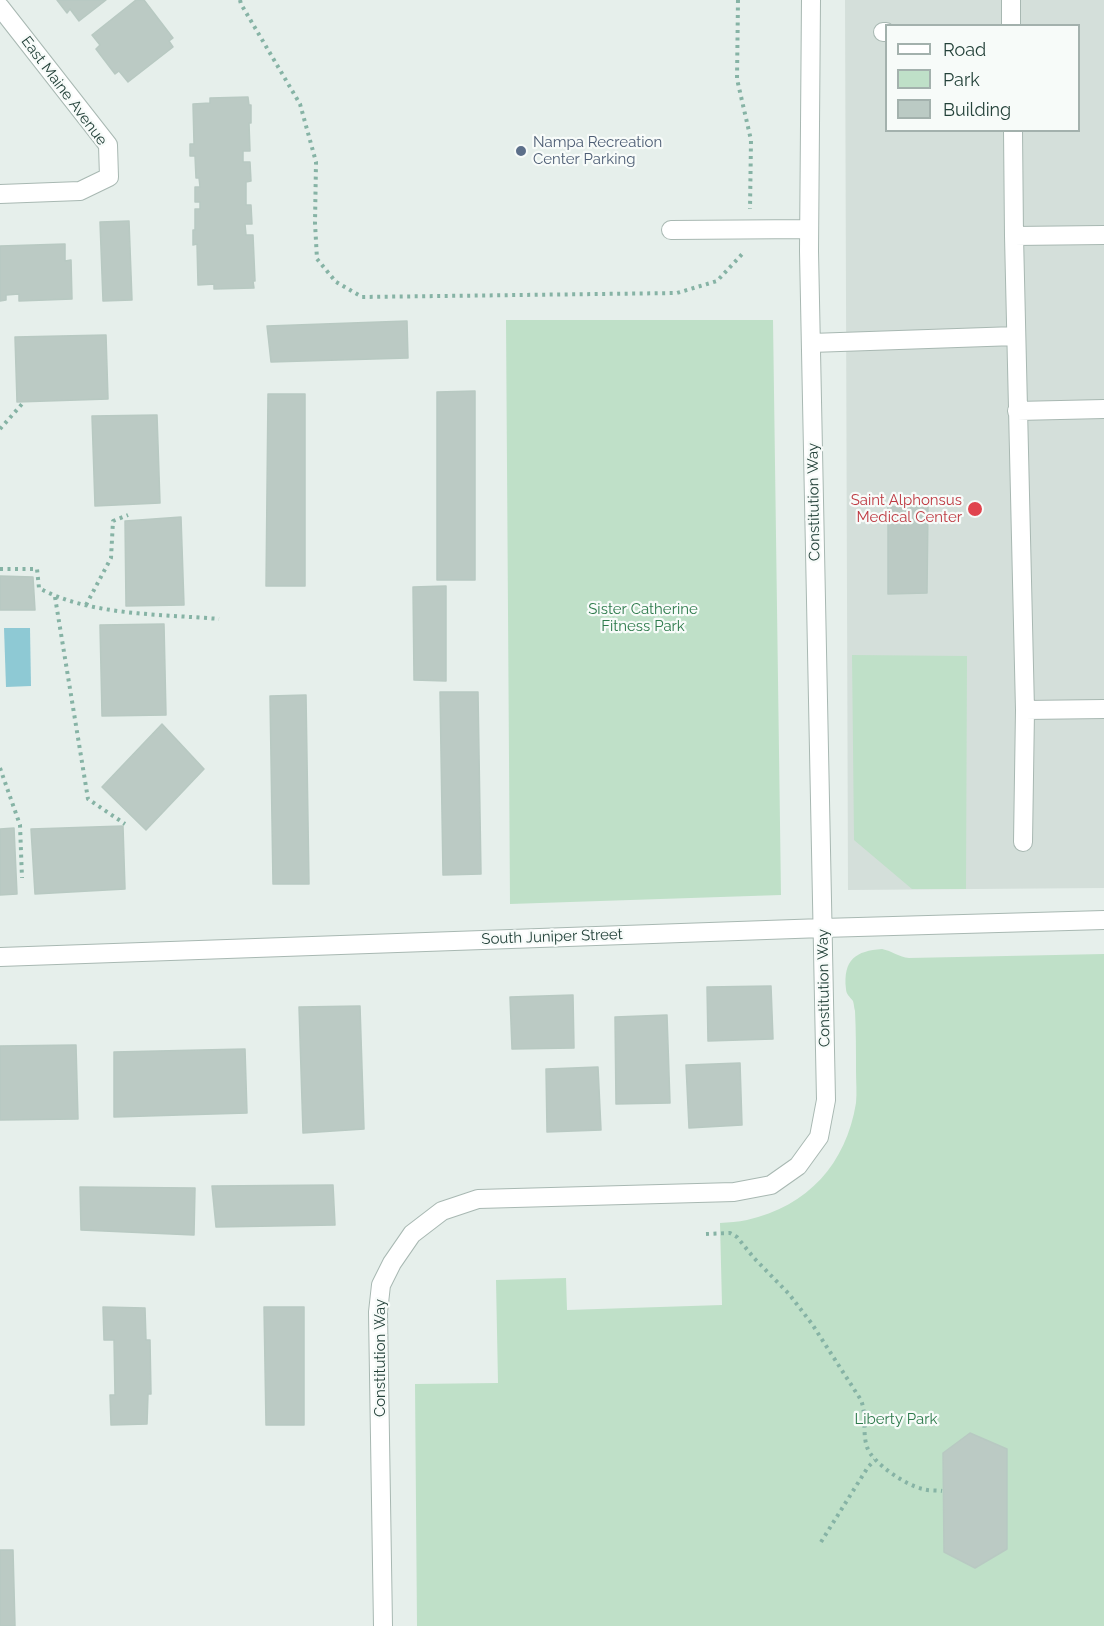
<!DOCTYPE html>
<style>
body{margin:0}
#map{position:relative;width:1104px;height:1626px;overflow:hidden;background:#e6efeb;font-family:Raleway,sans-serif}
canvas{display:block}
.legend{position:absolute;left:885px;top:24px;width:195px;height:108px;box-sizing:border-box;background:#f7fbf9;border:2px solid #a3b1ad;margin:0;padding:8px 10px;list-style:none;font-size:18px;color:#24423a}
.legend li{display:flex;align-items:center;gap:12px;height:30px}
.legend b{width:30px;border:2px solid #a3b1ad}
</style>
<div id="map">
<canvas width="1104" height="1626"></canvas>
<ul class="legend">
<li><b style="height:8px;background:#fff"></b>Road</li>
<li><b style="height:16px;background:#bfe0c8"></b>Park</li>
<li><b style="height:16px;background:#bbcac4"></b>Building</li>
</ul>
</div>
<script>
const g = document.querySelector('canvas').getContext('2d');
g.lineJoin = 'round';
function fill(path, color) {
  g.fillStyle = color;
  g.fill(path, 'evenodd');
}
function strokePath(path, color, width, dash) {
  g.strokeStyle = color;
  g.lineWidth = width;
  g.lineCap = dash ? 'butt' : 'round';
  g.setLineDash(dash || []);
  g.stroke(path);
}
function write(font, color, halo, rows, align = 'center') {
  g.font = font + ' Raleway,sans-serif';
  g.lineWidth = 4.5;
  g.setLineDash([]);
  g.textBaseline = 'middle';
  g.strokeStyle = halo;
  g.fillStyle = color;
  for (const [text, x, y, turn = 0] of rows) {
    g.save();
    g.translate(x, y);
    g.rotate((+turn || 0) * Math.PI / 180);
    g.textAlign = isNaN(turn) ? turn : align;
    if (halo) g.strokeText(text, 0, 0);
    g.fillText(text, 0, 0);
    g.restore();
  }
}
const built = new Path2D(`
 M845 0H1104V888L848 890ZM886 26H1078V130H886Z`);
const green = new Path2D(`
 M506 320H773L781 895 510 904Z
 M852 655 967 656 966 889H912L854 840Z
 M882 949C892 951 899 957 909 958L1104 954V1626H417L415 1384 498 1383 496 1280 566 1278 567 1310 722 1305 720 1223C729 1222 738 1222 747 1220 808 1206 846 1164 856 1103 857 1093 856 1081 856 1071 856 1051 856 1031 855 1011 854 1008 854 1004 853 1001 850 997 846 994 846 989 843 959 856 951 882 949Z`);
const water = new Path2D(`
 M4 628H30L31 686 6 687Z`);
const building = new Path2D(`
 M57 0H106L79 21 70 9 67 13Z
 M136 0H144L173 38 169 41 173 47 128 82 119 71 115 74 96 49 100 45 92 35Z
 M248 97 249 105H251V123H249L250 151H243V162H250L251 181 246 182V205H251L252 224H245L246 235H253L255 281H253L254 288 214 289V284L198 285 197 244 193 245V230H195V209H200V202H195V187H200L199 178H196L195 156H190V144H194L193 104 210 103V98Z
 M129 221 132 300 103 301 100 222Z
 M65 244V261L71 260 72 299 19 301V294L6 295V300L0 301V246Z
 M407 321 408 358 271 362 267 326Z
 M106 335 108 399 17 402 15 337Z
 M475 391V580H437V392Z
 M268 394H305V586H266Z
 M157 415 160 503 95 506 92 416Z
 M928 506 927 593 888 594V507Z
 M181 517 184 605 126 606 125 521Z
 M0 576 33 577 35 610H0Z
 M446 586V681L414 680 413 587Z
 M164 624 166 715 102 716 100 625Z
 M440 692H478L481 874 443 875Z
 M306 695 309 884H273L270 696Z
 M162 724 204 769 146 830 102 787Z
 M123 826 125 889 35 894 31 829Z
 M14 828 17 894 0 895V829Z
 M771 986 773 1039 708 1041 707 987Z
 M573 995 574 1048 512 1049 510 997Z
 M360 1006 364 1129 303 1133 299 1007Z
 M667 1015 670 1103 616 1104 615 1017Z
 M76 1045 78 1119 0 1120V1046Z
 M245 1049 247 1113 114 1117V1052Z
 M740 1063 742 1125 689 1128 686 1065Z
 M598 1067 601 1130 547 1132 546 1069Z
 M333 1185 335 1225 216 1227 212 1186Z
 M80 1187 195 1188 194 1235 81 1230Z
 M103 1307 145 1308 146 1340H150L151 1394H148L147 1424 111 1425 110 1395H115L114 1340H104Z
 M264 1307H304V1425H266Z
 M970 1433 1007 1449V1549L975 1568 944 1552 943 1453Z
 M0 1550H13L15 1626H0Z`);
const path = new Path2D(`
 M240 0 241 4 300 104 316 162 315 223 317 259 336 282 362 297 677 293 717 281 744 252
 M738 0 737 79 751 140 750 209
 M0 429 22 404
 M0 569H37L39 588C90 616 162 614 219 619
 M55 597 88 799 125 824
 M86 605 111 558 113 521 128 515
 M0 768 20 825 22 878
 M706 1234 730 1233 737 1237 754 1258 789 1294 812 1324 861 1400C867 1416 862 1432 867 1447 872 1463 907 1486 923 1489 929 1491 936 1490 942 1491
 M821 1542 868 1467 875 1460`);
const minor = new Path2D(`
 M1011 0V26
 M0 7 108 145 109 177 80 191 0 194
 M883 32H886
 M1013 130 1014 236 1104 235
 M671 230 809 229
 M1014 236 1025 710 1104 709
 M811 343 1016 336
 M1017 411 1104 409
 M1023 842 1025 710
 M0 957 823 928 1104 920
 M383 1626 378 1312 381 1285 392 1263 412 1234 442 1211 478 1199 734 1192 771 1185 798 1166 819 1137 826 1100 809 251 811 0`);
const markers = [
 [521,151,6,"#5c6f8a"],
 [975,509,8,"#e0444e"]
];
const streetNames = [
 ["East Maine Avenue",64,91,53],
 ["Constitution Way",814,502,-91],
 ["South Juniper Street",552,937,-2],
 ["Constitution Way",824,988,-91],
 ["Constitution Way",380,1358,-90]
];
const serviceNames = [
 ["Nampa Recreation",533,142],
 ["Center Parking",533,159]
];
const healthNames = [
 ["Saint Alphonsus",962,500],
 ["Medical Center",962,517]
];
const parkNames = [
 ["Sister Catherine",643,609],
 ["Fitness Park",643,626],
 ["Liberty Park",896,1419]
];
fill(built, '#d4dfda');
fill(green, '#bfe0c8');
fill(water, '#8ec9d4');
fill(building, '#bbcac4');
strokePath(building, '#b8c9c2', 1.5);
strokePath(minor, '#a8b8b2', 20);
strokePath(path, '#86b3a5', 4, [3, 4.5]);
strokePath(minor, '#fff', 18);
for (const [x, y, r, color] of markers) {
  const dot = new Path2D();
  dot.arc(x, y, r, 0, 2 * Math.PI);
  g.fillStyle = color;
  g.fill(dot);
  strokePath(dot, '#f7fbf9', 2);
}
write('15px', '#24423a', '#f7fbf9', streetNames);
write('15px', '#4e5e75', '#f7fbf9', serviceNames, 'left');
write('15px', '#be3a42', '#f7fbf9', healthNames, 'right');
write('15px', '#2d7a4b', '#f7fbf9', parkNames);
</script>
